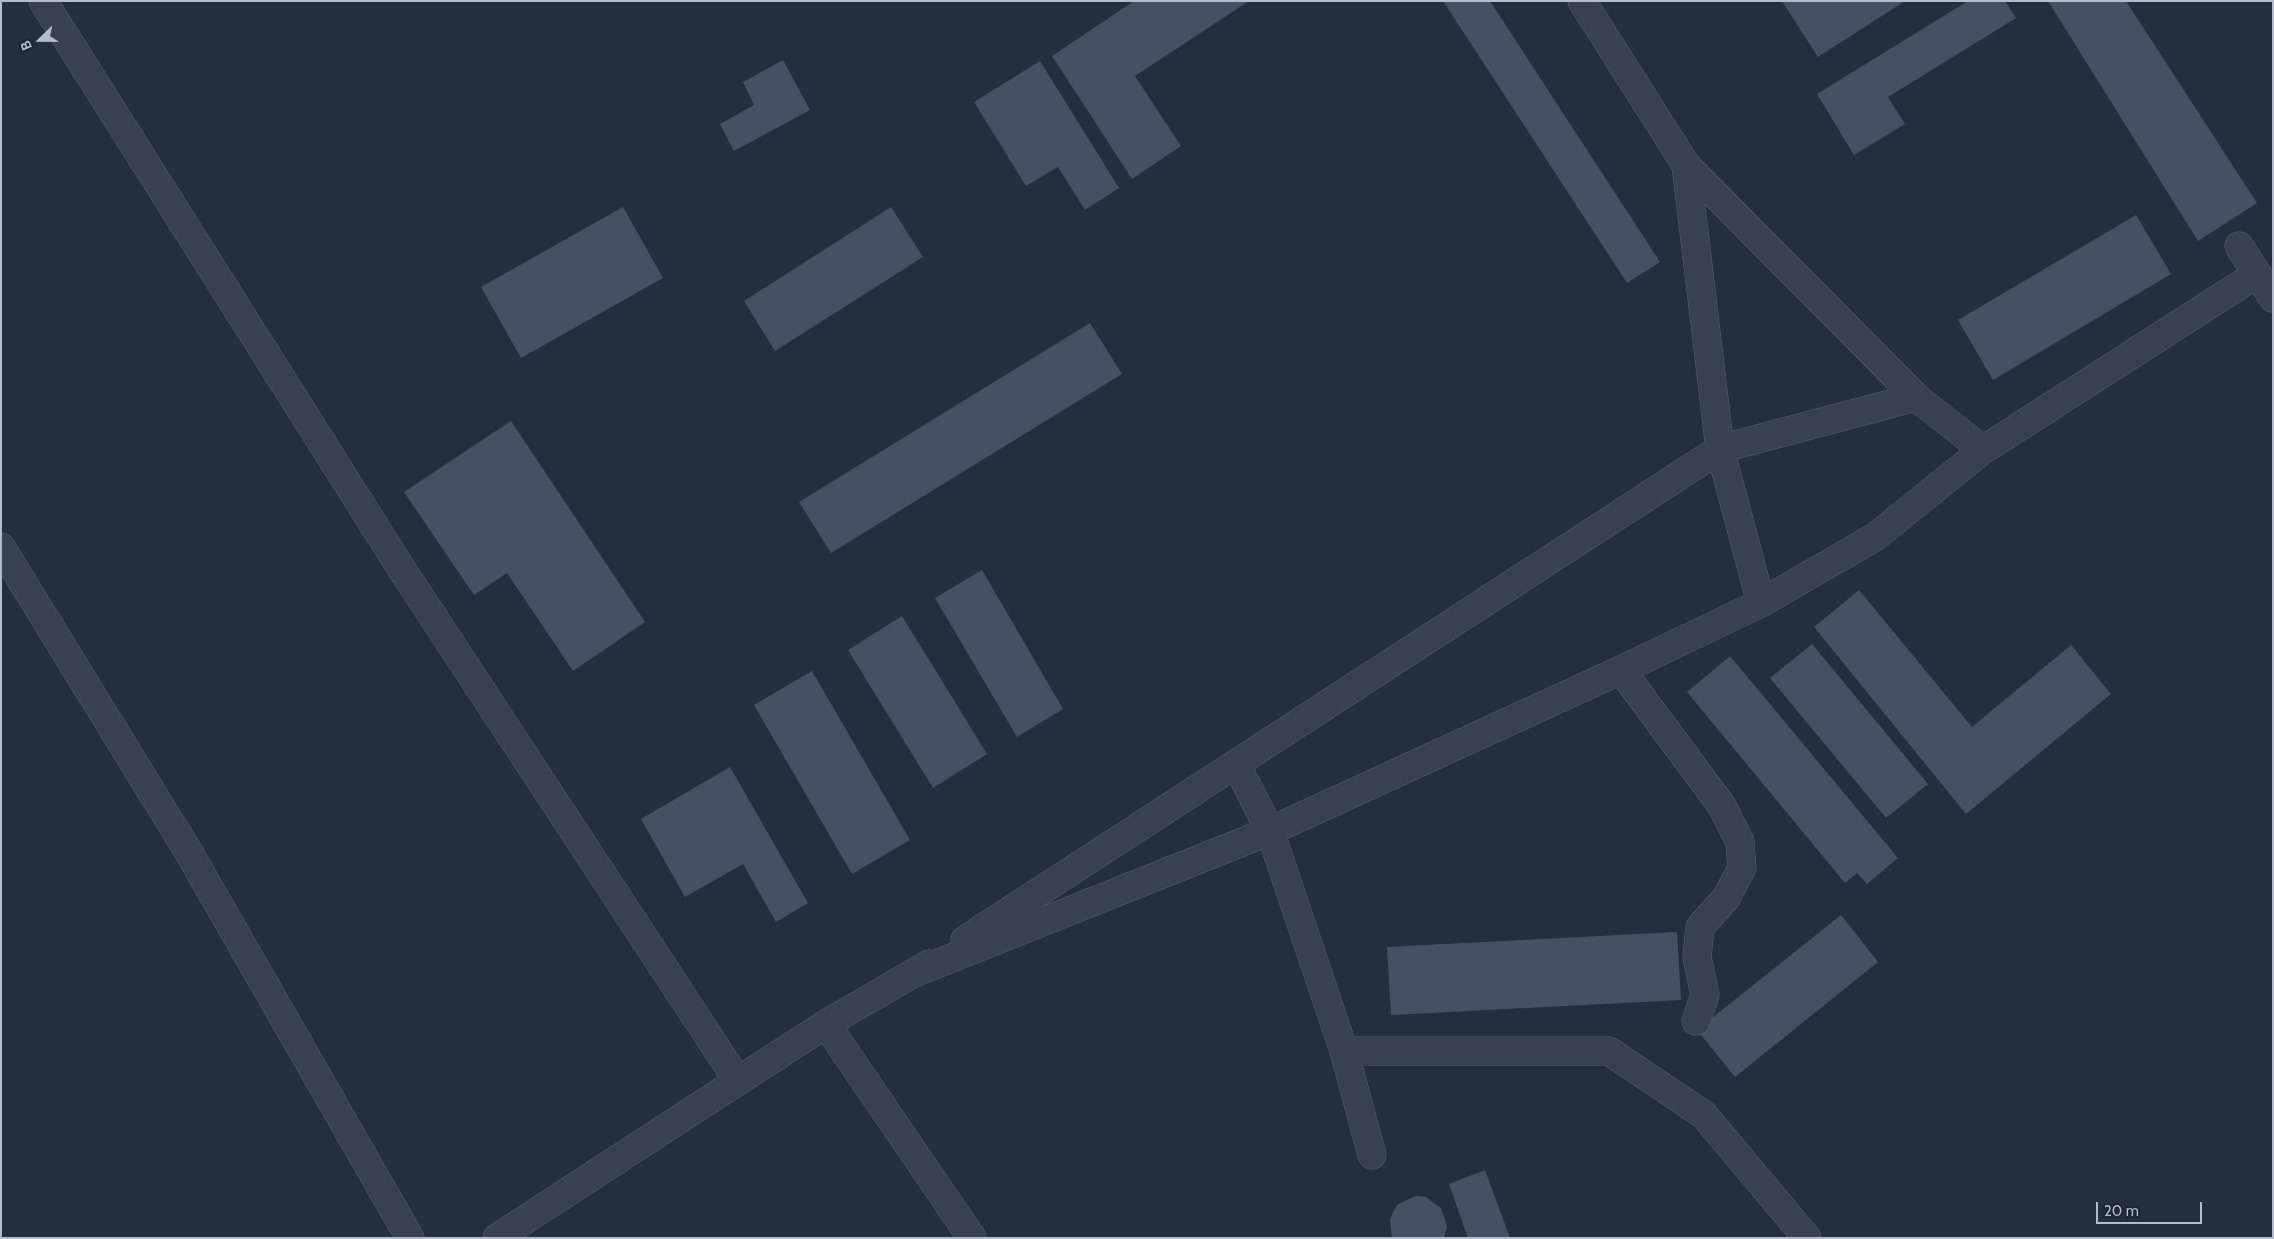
<!DOCTYPE html>
<style>
body{margin:0}
#map{position:relative;width:2274px;height:1239px;overflow:hidden;background:#242f3e;font-family:Cabin,sans-serif}
canvas{display:block}
.frame{position:absolute;inset:0;border:2px solid #b4bcc9;pointer-events:none}
.north{position:absolute;left:15px;top:15px;width:50px;height:50px;-webkit-text-stroke:4px #1d2633;paint-order:stroke;rotate:248deg;font-size:14px;font-weight:700;line-height:20px;text-align:center;color:#b4bcc9}
.north::after{content:'';display:block;margin:auto;width:18px;height:22px;background:#b4bcc9;clip-path:polygon(50% 0,100% 100%,50% 72%,0 100%)}
.scale{position:absolute;left:2096px;top:1202px;width:106px;height:22px;box-sizing:border-box;border:2px solid #b4bcc9;border-top:0;padding-left:6px;font-size:15px;line-height:18px;white-space:nowrap;color:#b4bcc9;-webkit-text-stroke:4px #1d2633;paint-order:stroke}
</style>
<div id="map">
<canvas width="2274" height="1239"></canvas>
<div class="frame"></div>
<div class="north">B</div>
<div class="scale">20 m</div>
</div>
<script>
const g = document.querySelector('canvas').getContext('2d');
g.lineJoin = 'round';
function fill(path, color) {
  g.fillStyle = color;
  g.fill(path, 'evenodd');
}
function strokePath(path, color, width, dash) {
  g.strokeStyle = color;
  g.lineWidth = width;
  g.lineCap = dash ? 'butt' : 'round';
  g.setLineDash(dash || []);
  g.stroke(path);
}
const building = new Path2D(`
 M1134 1H1249L1135 76 1181 146 1132 179 1052 56Z
 M1443 1H1490L1660 262 1627 283Z
 M1782 1H1905L1818 57Z
 M1968 1H2005L2016 18 1888 97 1905 124 1854 155 1817 94Z
 M2048 1H2126L2257 203 2198 241Z
 M783 60 810 110 734 151 720 124 754 105 743 82Z
 M1040 61 1119 188 1085 210 1058 167 1026 186 974 102Z
 M623 207 663 278 521 358 481 287Z
 M891 207 923 257 775 351 744 301Z
 M2136 215 2171 274 1993 380 1958 320Z
 M1090 323 1122 374 831 553 799 502Z
 M511 421 645 622 573 671 507 573 474 595 404 492Z
 M982 570 1063 709 1017 737 935 598Z
 M1859 590 1972 727 2071 645 2111 694 1966 814 1814 627Z
 M902 616 987 754 933 788 848 650Z
 M1812 644 1928 784 1886 818 1770 678Z
 M1730 656 1898 858 1867 884 1857 873 1845 883 1687 692Z
 M812 671 910 840 852 874 754 705Z
 M730 767 808 903 776 922 743 864 685 897 641 819Z
 M1841 915 1878 962 1735 1077 1697 1030Z
 M1677 932 1681 1000 1391 1015 1387 947Z
 M1485 1170 1510 1238H1468L1449 1184Z
 M1416 1196 1426 1197 1441 1208 1447 1226 1444 1238H1392L1390 1220 1393 1212 1398 1204Z`);
const minor = new Path2D(`
 M43 1 401 568 738 1081 497 1238
 M1582 1 1686 165 1916 397 1983 450
 M1686 165 1720 449 1761 603
 M2239 246 2273 298
 M1 547 188 851 410 1238
 M1621 670 1722 806 1740 842 1742 868 1726 898 1700 927 1697 957 1705 995 1696 1021
 M1236 764 1270 831 1344 1051 1372 1155
 M965 940 1720 449 1916 397
 M914 973 1270 831 1621 670 1761 603 1875 537 1983 450 2257 274
 M826 1024 972 1238
 M1344 1051H1609L1704 1115 1807 1238
 M738 1081 826 1024 929 964`);
fill(building, '#455162');
strokePath(minor, '#565f6c', 29);
strokePath(minor, '#38414e', 28);
</script>
